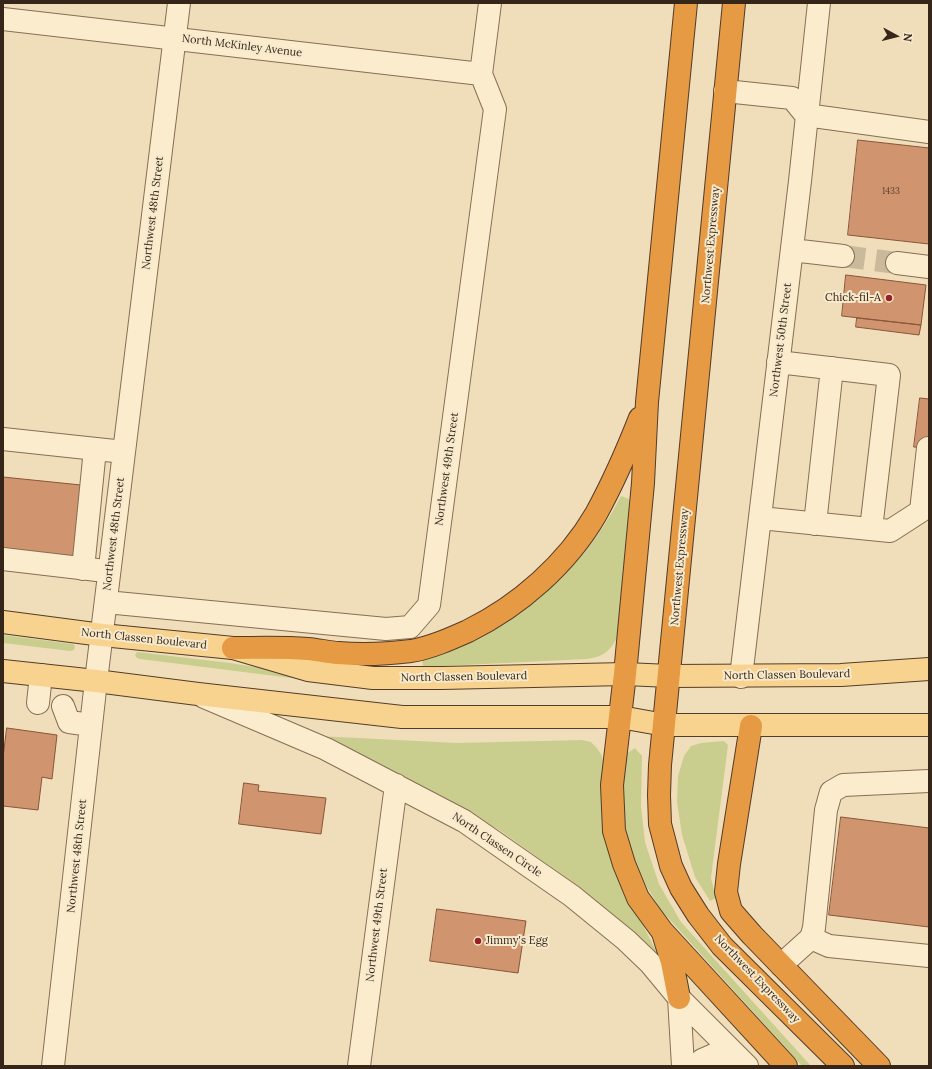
<!DOCTYPE html>
<style>
body{margin:0}
#map{position:relative;width:932px;height:1069px;overflow:hidden;background:#f0debb;font-family:Lora,serif}
canvas{display:block}
.frame{position:absolute;inset:0;border:4px solid #36261a;pointer-events:none}
.north{position:absolute;left:876px;top:16px;width:40px;height:40px;-webkit-text-stroke:3px #f7e9cb;paint-order:stroke;rotate:97deg;font-size:11px;font-weight:700;line-height:16px;text-align:center;color:#36261a}
.north::after{content:'';display:block;margin:auto;width:14px;height:18px;background:#36261a;clip-path:polygon(50% 0,100% 100%,50% 72%,0 100%)}
</style>
<div id="map">
<canvas width="932" height="1069"></canvas>
<div class="frame"></div>
<div class="north">N</div>
</div>
<script>
const g = document.querySelector('canvas').getContext('2d');
g.lineJoin = 'round';
function fill(path, color) {
  g.fillStyle = color;
  g.fill(path, 'evenodd');
}
function strokePath(path, color, width, dash) {
  g.strokeStyle = color;
  g.lineWidth = width;
  g.lineCap = dash ? 'butt' : 'round';
  g.setLineDash(dash || []);
  g.stroke(path);
}
function write(font, color, halo, rows, align = 'center') {
  g.font = font + ' Lora,serif';
  g.lineWidth = 4;
  g.setLineDash([]);
  g.textBaseline = 'middle';
  g.strokeStyle = halo;
  g.fillStyle = color;
  for (const [text, x, y, turn = 0] of rows) {
    g.save();
    g.translate(x, y);
    g.rotate((+turn || 0) * Math.PI / 180);
    g.textAlign = isNaN(turn) ? turn : align;
    if (halo) g.strokeText(text, 0, 0);
    g.fillText(text, 0, 0);
    g.restore();
  }
}
const green = new Path2D(`
 M621 496 629 499V524L617 638C610 651 603 657 587 659L423 667 422 658C432 656 442 654 452 651 466 645 479 638 492 630 547 598 592 553 621 496Z
 M3 635 73 644 75 646 74 650 70 651 3 643Z
 M137 652 230 663 306 675 307 680 140 659 137 658 135 655Z
 M318 736 457 743 582 740 591 742 597 748 602 756 603 762 601 797 603 825 619 879 662 962 577 885 499 830 480 820 463 807 370 759Z
 M724 741 728 745 711 878 716 898 710 901 695 877 682 835 677 802 678 776 684 756 691 746 701 743Z
 M635 748 642 756 641 806 645 842 659 884 681 922 811 1066H802L661 910 647 887 634 859 624 826 623 793 626 754Z`);
const building = new Path2D(`
 M858 140 929 148V244L848 235Z
 M846 275 926 285 921 325 842 316Z
 M857 318 921 325 919 335 856 327Z
 M920 398 929 399V448L914 447Z
 M3 477 81 485 74 556 3 549Z
 M7 728 57 735 52 779 42 777 38 810 3 806V758Z
 M244 783 259 785 258 791 326 798 321 834 239 824Z
 M841 817 929 828V927L829 915Z
 M437 909 526 921 518 973 430 961Z`);
const minorTunnel = new Path2D(`
 M843 256 897 263`);
const minor = new Path2D(`
 M3 19 481 74
 M725 91 792 98 806 115 929 132
 M792 250 843 256
 M897 263 929 267
 M778 362 889 375 871 529
 M3 439 124 452
 M760 518 890 531 921 511 928 448
 M815 524 832 368
 M3 559 97 570
 M83 569 95 449
 M106 602 386 629 410 627 429 605 495 109 481 74 490 3
 M741 677 800 181 819 3
 M204 697 326 749 464 821 572 896 626 940 650 963 679 998 747 1066
 M38 703 41 675
 M63 706 69 722 91 725
 M811 938 829 946 929 956
 M781 965 811 938 814 928 826 810 831 792 843 785 929 781
 M679 998 683 1066
 M53 1066 96 681 179 3
 M359 1066 396 785
 M700 1066 702 1060 718 1053 740 1064`);
const major = new Path2D(`
 M3 622 102 635 233 648 308 670 373 678H442L625 674 670 676 841 675 929 669
 M3 671 96 681 198 694 402 717H620L665 725H929`);
const highway = new Path2D(`
 M686 3 647 402 643 483 625 674 612 785 614 831 624 864 638 898 662 931 786 1066
 M734 3 660 765 659 795 660 824 671 866 681 888 698 915 722 946 843 1066
 M233 648C258 648 283 647 308 649 318 650 328 652 338 653 362 655 387 654 411 651 430 648 450 639 468 631 519 606 567 564 596 514 613 483 627 451 640 418
 M751 726 729 864 726 892 731 911 752 935 879 1066
 M664 936 672 962 679 998`);
const markers = [
 [889,298,4,"#992126"],
 [478,941,4,"#992126"]
];
const numberNames = [
 ["1433",891,191]
];
const streetNames = [
 ["North McKinley Avenue",242,46,7],
 ["Northwest 48th Street",153,213,-83],
 ["Northwest Expressway",711,245,-85],
 ["Northwest 50th Street",781,340,-83],
 ["Northwest 49th Street",447,469,-82],
 ["Northwest 48th Street",114,534,-83],
 ["Northwest Expressway",680,567,-85],
 ["North Classen Boulevard",144,639,6],
 ["North Classen Boulevard",787,675,-1],
 ["North Classen Boulevard",464,677,-1],
 ["North Classen Circle",497,845,34],
 ["Northwest 48th Street",77,856,-84],
 ["Northwest 49th Street",377,925,-83],
 ["Northwest Expressway",757,979,46]
];
const poiNames = [
 ["Chick-fil-A",881,298],
 ["Jimmy's Egg",486,941,"left"]
];
fill(green, '#c9ce8f');
fill(building, '#d0946e');
strokePath(building, '#885539', 1);
strokePath(minorTunnel, '#cbb99b', 22, [22, 11]);
strokePath(minor, '#876e54', 24);
strokePath(major, '#543c29', 24);
strokePath(highway, '#543c29', 24);
strokePath(minor, '#fbecce', 22);
strokePath(major, '#f7d38f', 22);
strokePath(highway, '#e69a44', 22);
for (const [x, y, r, color] of markers) {
  const dot = new Path2D();
  dot.arc(x, y, r, 0, 2 * Math.PI);
  g.fillStyle = color;
  g.fill(dot);
  strokePath(dot, '#f7e9cb', 1.5);
}
write('9px', '#5c422f', null, numberNames);
write('11px', '#36261a', '#f7e9cb', streetNames);
write('11px', '#36261a', '#f7e9cb', poiNames, 'right');
</script>
